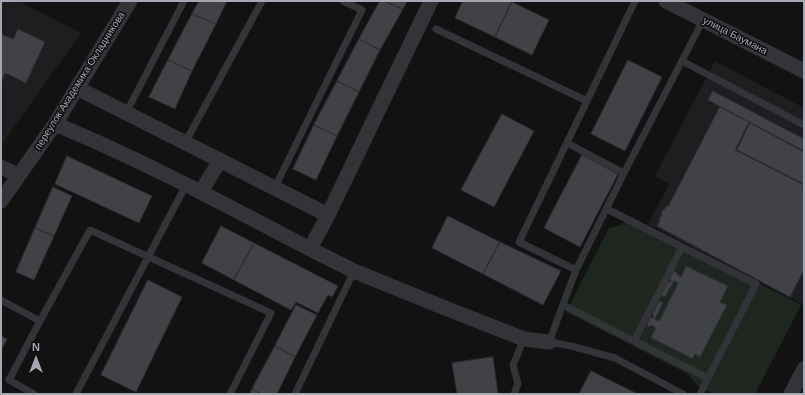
<!DOCTYPE html>
<meta charset="utf-8">
<style>
body{margin:0}
#map{position:relative;width:805px;height:395px;overflow:hidden;background:#121213;font-family:Arial,sans-serif}
canvas{display:block}
.frame{position:absolute;inset:0;border:2px solid #a5a8b2;pointer-events:none}
.north{position:absolute;left:16px;top:339px;width:40px;height:40px;-webkit-text-stroke:3px #0d0d0e;paint-order:stroke;rotate:0deg;font-size:11px;font-weight:700;line-height:16px;text-align:center;color:#a5a8b2}
.north::after{content:'';display:block;margin:auto;width:14px;height:18px;background:#a5a8b2;clip-path:polygon(50% 0,100% 100%,50% 72%,0 100%)}
</style>
<div id="map">
<canvas width="805" height="395"></canvas>
<div class="frame"></div>
<div class="north">N</div>
</div>
<script>
const g = document.querySelector('canvas').getContext('2d');
g.lineJoin = 'round';
function fill(path, color) {
  g.fillStyle = color;
  g.fill(path, 'evenodd');
}
function strokePath(path, color, width, dash) {
  g.strokeStyle = color;
  g.lineWidth = width;
  g.lineCap = dash ? 'butt' : 'round';
  g.setLineDash(dash || []);
  g.stroke(path);
}
function write(font, color, halo, rows, align = 'center') {
  g.font = font + ' Arial,sans-serif';
  g.lineWidth = 3;
  g.setLineDash([]);
  g.textBaseline = 'middle';
  g.strokeStyle = halo;
  g.fillStyle = color;
  for (const [text, x, y, turn = 0] of rows) {
    g.save();
    g.translate(x, y);
    g.rotate((+turn || 0) * Math.PI / 180);
    g.textAlign = isNaN(turn) ? turn : align;
    if (halo) g.strokeText(text, 0, 0);
    g.fillText(text, 0, 0);
    g.restore();
  }
}
const built = new Path2D(`
 M1 1H18L81 33 2 144 1 143Z
 M715 61 804 108V305L648 224 669 184 655 176Z`);
const green = new Path2D(`
 M627 215 801 305 755 394H714L697 385 688 374 566 312 609 228 622 225Z`);
const building = new Path2D(`
 M199 1H227L216 24 192 14Z
 M380 1H384L403 9 380 50 359 39Z
 M384 1H407L403 9Z
 M463 1H511L512 2 495 37 455 18Z
 M512 2 549 20 532 55 495 37Z
 M192 14 216 24 192 71 168 60Z
 M18 29 45 42 26 83 5 73 1 83V34L13 39Z
 M359 39 380 50 359 92 337 81Z
 M168 60 192 71 175 109 149 97Z
 M628 60 662 77 625 151 591 134Z
 M337 81 359 92 337 136 314 125Z
 M713 91 804 139V151L708 100Z
 M720 107 749 122 735 150 804 185V270L790 297 657 226 660 220 659 219 662 215 661 214 663 209 664 210 667 206H668Z
 M502 114 534 131 494 207 461 190Z
 M750 123 804 152V184L737 150Z
 M314 125 337 136 316 180 293 169Z
 M582 155 618 174 580 247 544 228Z
 M67 156 152 196 139 223 55 184Z
 M53 187 72 196 54 236 35 228Z
 M448 216 500 242 483 274 432 248Z
 M221 226 254 243 234 280 202 263Z
 M35 228 54 236 34 280 16 272Z
 M500 242 561 271 543 305 483 274Z
 M254 243 338 286 332 297 328 295 318 313 296 302 291 310 234 280Z
 M686 266 728 286 720 302 727 305 700 357 695 354 693 359 651 338 656 328 651 325 650 327 647 326 650 317 653 318 654 316 652 315 659 301 663 303 655 319 659 321 678 283 674 281 665 297 661 295 668 282 670 283 671 280 669 279 674 271 681 277Z
 M148 280 182 297 136 392 101 375Z
 M296 305 317 315 295 357 275 346Z
 M1 336 7 339 1 351Z
 M275 346 295 357 277 394H261L252 389Z
 M493 357 498 394H457L452 363Z
 M591 371 638 394H579Z
 M252 389 261 394H250Z`);
const lane = new Path2D(`
 M436 29 587 101 635 1
 M682 61 804 125
 M587 101 519 242 576 270 549 342 571 346 615 358 683 394
 M126 113 184 1
 M185 143 262 1
 M567 143 624 173 576 270
 M624 173 703 20
 M275 187 362 10 343 1
 M607 209 756 284 700 394
 M682 247 634 341 708 378
 M1 300 40 321 9 380 34 394
 M563 305 634 341
 M40 321 90 230 271 313 230 394
 M76 394 186 185
 M295 394 354 271
 M514 394 518 384 513 365 524 339`);
const street = new Path2D(`
 M666 1 804 71
 M77 88 328 215 431 1
 M55 124C142 160 226 205 310 249
 M1 167 18 175
 M201 192 220 160
 M1 201 55 124 130 1
 M328 215 310 249 354 271 440 306 524 339 549 342
 M791 394 804 369`);
const streetNames = [
 ["улица Баумана",735,36,27],
 ["переулок Академика Окладникова",80,81,-58]
];
fill(built, '#1e1e20');
fill(green, '#1f2620');
fill(building, '#414246');
strokePath(building, '#2d2c2f', 1);
strokePath(lane, '#333438', 7);
strokePath(street, '#333438', 15);
write('10px', '#a5a8b2', '#0d0d0e', streetNames);
</script>
